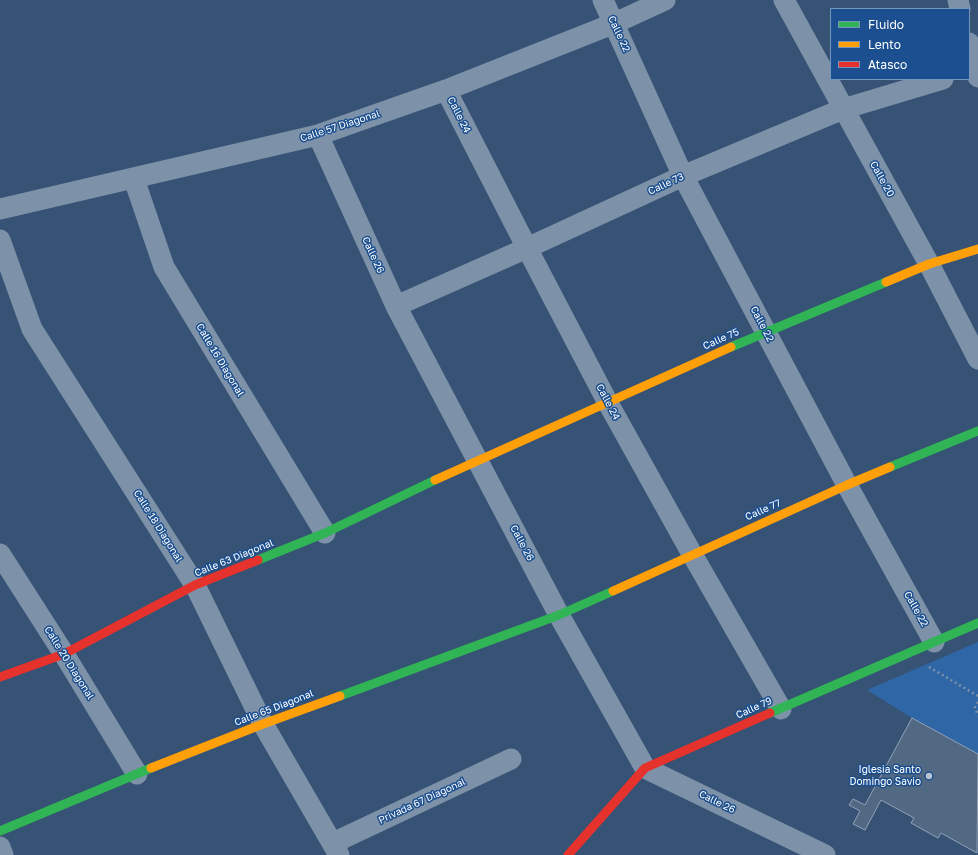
<!DOCTYPE html>
<html>
<head>
<meta charset="utf-8">
<style>
  body { margin:0 }
  #map { position:relative; width:978px; height:855px; overflow:hidden; background:#365274; font-family:"Golos Text",sans-serif }
  canvas { display:block }
  .legend { position:absolute; left:830px; top:8px; width:140px; height:72px; box-sizing:border-box; background:#1b4f8f; border:1px solid #7695bc; margin:0; padding:5px 7px; list-style:none; font-size:12px; color:#fff }
  .legend li { display:flex; align-items:center; gap:8px; height:20px }
  .legend b { width:20px; border:1px solid #7695bc }
</style>
</head>
<body>
<div id="map">
<canvas width="978" height="855"></canvas>
<ul class="legend">
<li><b style="height:5px;background:#30b455"></b>Fluido</li>
<li><b style="height:5px;background:#ff9f0a"></b>Lento</li>
<li><b style="height:5px;background:#e5322d"></b>Atasco</li>
</ul>
</div>
<script>
const c = document.querySelector('canvas').getContext('2d');
c.lineJoin = 'round';
function fill(path, color) {
  c.fillStyle = color;
  c.fill(path, 'evenodd');
}
function poly(rows) {
  const path = new Path2D();
  for (const r of rows) {
    path.moveTo(r[0], r[1]);
    for (let i = 2; i < r.length; i += 2) path.lineTo(r[i], r[i + 1]);
  }
  return path;
}
function strokePath(path, color, width, dash) {
  c.strokeStyle = color;
  c.lineWidth = width;
  c.lineCap = dash ? 'butt' : 'round';
  c.setLineDash(dash || []);
  c.stroke(path);
}
function label(font, color, halo, rows, align = 'center') {
  c.font = font + ' "Golos Text",sans-serif';
  c.lineWidth = 3;
  c.setLineDash([]);
  c.textBaseline = 'middle';
  c.strokeStyle = halo;
  c.fillStyle = color;
  for (const [text, x, y, turn = 0] of rows) {
    c.save();
    c.translate(x, y);
    c.rotate((+turn || 0) * Math.PI / 180);
    c.textAlign = isNaN(turn) ? turn : align;
    if (halo) c.strokeText(text, 0, 0);
    c.fillText(text, 0, 0);
    c.restore();
  }
}
fill(poly([
  [978,642,978,754,912,718,867,690]
]), '#2f66a5');
const building = poly([
  [912,718,978,754,977,853,941,833,938,838,911,823,914,818,881,800,865,830,853,824,860,811,849,805,853,799,865,805,912,718]
]);
fill(building, '#526984');
strokePath(building, '#92a2b6', 1);
strokePath(poly([
  [929,667,978,696],
  [978,702,975,707,978,716]
]), '#7d92a8', 2.5, [2, 3]);
strokePath(poly([
  [603,0,683,176,847,485,934,642],
  [784,0,929,264,978,359],
  [958,0,960,9],
  [969,43,978,77],
  [446,90,527,248,608,403,692,554,781,709],
  [318,135,396,306,559,615,645,768,825,855],
  [134,179,164,267,325,533],
  [0,209,318,135,446,90,615,23,665,0],
  [0,240,32,329,195,585,263,724,339,855],
  [396,306,527,248,683,176,843,109,943,79],
  [0,554,64,654,137,774],
  [333,843,511,759],
  [0,847,3,855]
]), '#7d92a8', 21);
strokePath(poly([
  [731,347,886,282],
  [890,467,978,431],
  [258,560,325,533,435,480],
  [340,696,559,615,613,591],
  [770,713,978,623],
  [0,831,151,768]
]), '#30b455', 9);
strokePath(poly([
  [886,282,929,264,978,249],
  [435,480,731,347],
  [613,591,847,485,890,467],
  [151,768,263,724,340,696]
]), '#ff9f0a', 9);
strokePath(poly([
  [0,677,64,654,195,585,258,560],
  [568,855,645,768,770,713]
]), '#e5322d', 9);
for (const [x, y, r, color] of [
  [929,776,4,"#b9c2ce"]
]) {
  const dot = new Path2D();
  dot.arc(x, y, r, 0, 2 * Math.PI);
  c.fillStyle = color;
  c.fill(dot);
  strokePath(dot, '#1b4f8f', 1.5);
}
label('10px', '#fff', '#1b4f8f', [
  ["Calle 22",619,34,65],
  ["Calle 24",459,115,63],
  ["Calle 57 Diagonal",340,126,-18],
  ["Calle 20",882,179,61],
  ["Calle 73",666,184,-25],
  ["Calle 26",373,255,65],
  ["Calle 22",762,324,62],
  ["Calle 75",721,339,-24],
  ["Calle 16 Diagonal",220,360,59],
  ["Calle 24",608,402,62],
  ["Calle 77",763,510,-24],
  ["Calle 18 Diagonal",158,526,58],
  ["Calle 26",522,543,62],
  ["Calle 63 Diagonal",234,558,-22],
  ["Calle 22",916,609,61],
  ["Calle 20 Diagonal",69,663,58],
  ["Calle 65 Diagonal",274,708,-21],
  ["Calle 79",754,708,-24],
  ["Privada 67 Diagonal",422,801,-25],
  ["Calle 26",717,802,26]
]);
label('10px', '#fff', '#1b4f8f', [
  ["Iglesia Santo",921,770],
  ["Domingo Savio",921,782]
], 'right');
</script>
</body>
</html>
